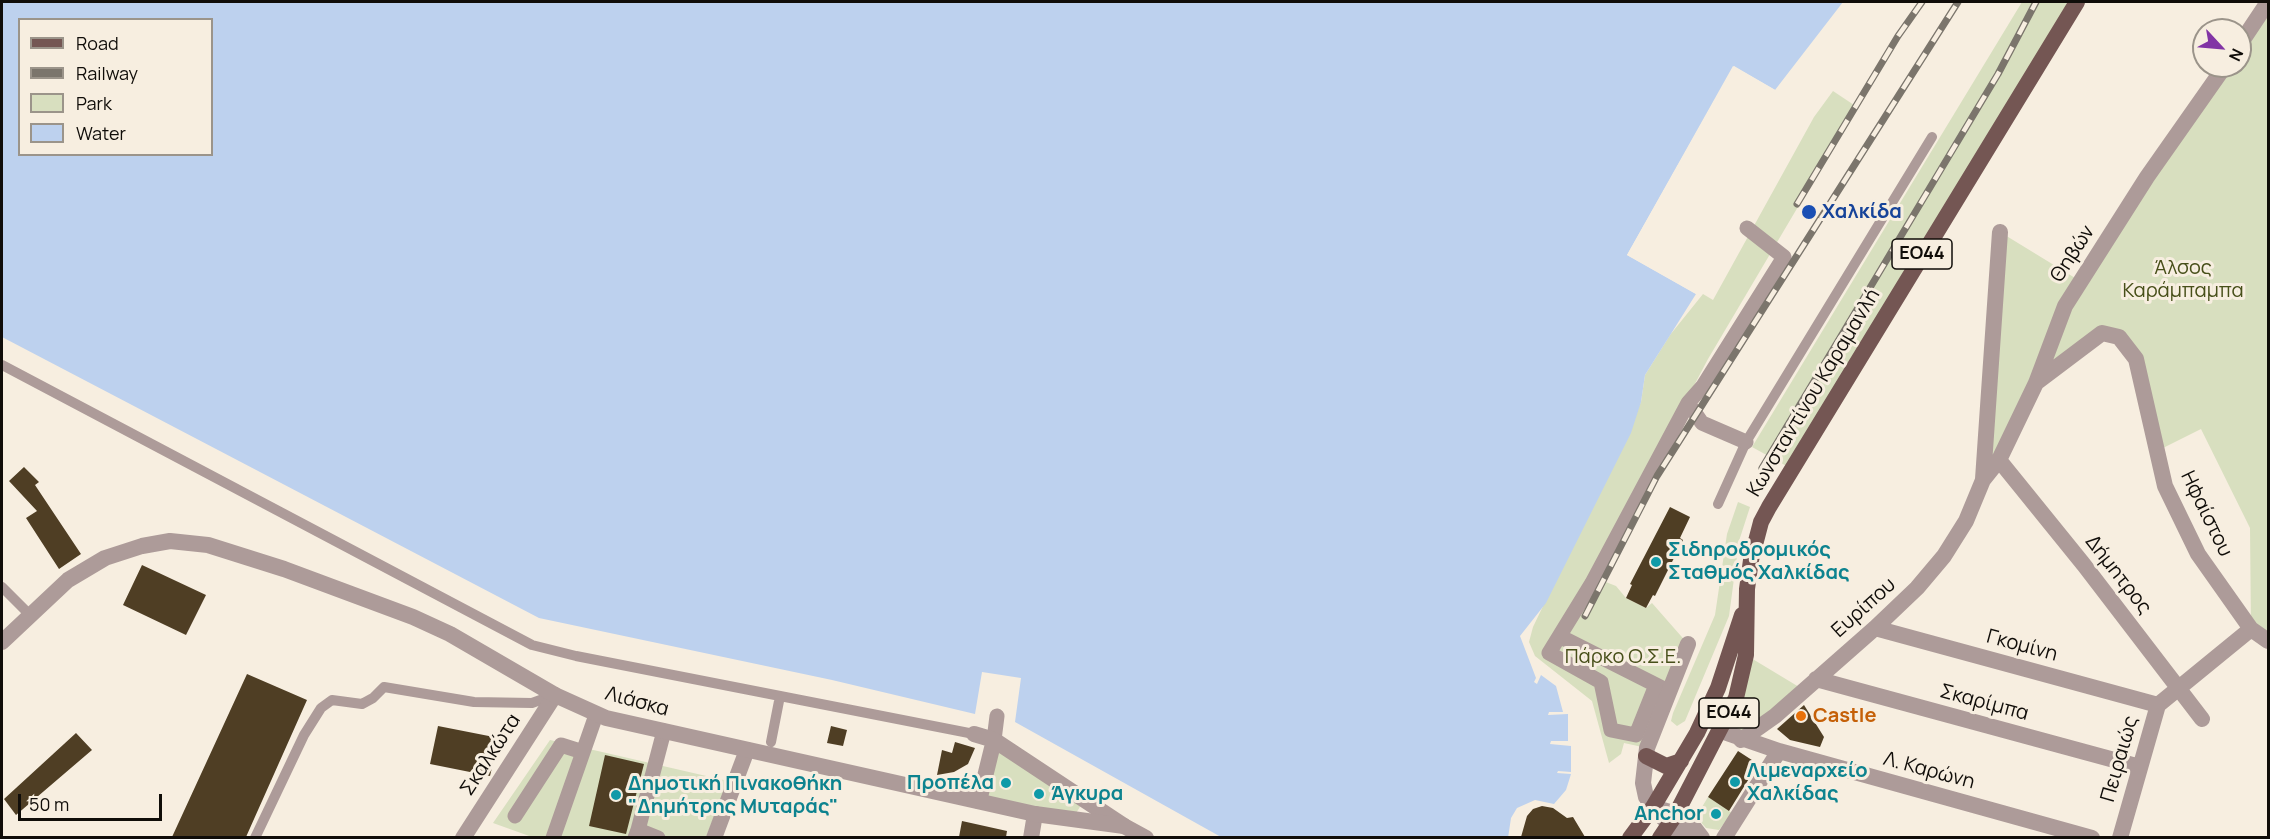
<!DOCTYPE html>
<html>
<head>
<meta charset="utf-8">
<style>
  body { margin:0 }
  #map { position:relative; width:2270px; height:839px; overflow:hidden; background:#f7eee0; font-family:Manrope,sans-serif }
  canvas { display:block }
  .frame { position:absolute; inset:0; border:3px solid #100d09; pointer-events:none }
  .legend { position:absolute; left:18px; top:18px; width:195px; height:138px; box-sizing:border-box; background:#f7eee0; border:2px solid #9b948a; margin:0; padding:8px 10px; list-style:none; font-size:18px; color:#100d09 }
  .legend li { display:flex; align-items:center; gap:12px; height:30px }
  .legend b { width:30px; border:2px solid #9b948a }
  .north { position:absolute; left:2192px; top:18px; width:60px; height:60px; box-sizing:border-box; background:#f7eee0; border:2px solid #9b948a; border-radius:50%; rotate:116deg; font-size:16px; font-weight:700; line-height:24px; text-align:center; color:#100d09 }
  .north::after { content:''; display:block; margin:auto; width:21px; height:27px; background:#8234a5; clip-path:polygon(50% 0,100% 100%,50% 72%,0 100%) }
  .scale { position:absolute; left:18px; top:794px; width:144px; height:27px; box-sizing:border-box; border:3px solid #100d09; border-top:0; padding-left:8px; font-size:18px; line-height:21px; white-space:nowrap; color:#100d09; -webkit-text-stroke:4px #f7eee0; paint-order:stroke }
</style>
</head>
<body>
<div id="map">
<canvas width="2270" height="839"></canvas>
<div class="frame"></div>
<ul class="legend">
<li><b style="height:8px;background:#745653"></b>Road</li>
<li><b style="height:8px;background:#7b756c"></b>Railway</li>
<li><b style="height:16px;background:#d8dfbf"></b>Park</li>
<li><b style="height:16px;background:#bdd1ee"></b>Water</li>
</ul>
<div class="north">N</div>
<div class="scale">50 m</div>
</div>
<script>
const c = document.querySelector('canvas').getContext('2d');
c.lineJoin = 'round';
function fill(path, color) {
  c.fillStyle = color;
  c.fill(path, 'evenodd');
}
function poly(rows) {
  const path = new Path2D();
  for (const r of rows) {
    path.moveTo(r[0], r[1]);
    for (let i = 2; i < r.length; i += 2) path.lineTo(r[i], r[i + 1]);
  }
  return path;
}
function strokePath(path, color, width, dash) {
  c.strokeStyle = color;
  c.lineWidth = width;
  c.lineCap = dash ? 'butt' : 'round';
  c.setLineDash(dash || []);
  c.stroke(path);
}
function label(font, color, halo, rows, align = 'center') {
  c.font = font + ' Manrope,sans-serif';
  c.lineWidth = 6;
  c.setLineDash([]);
  c.textBaseline = 'middle';
  c.strokeStyle = halo;
  c.fillStyle = color;
  for (const [text, x, y, turn = 0] of rows) {
    c.save();
    c.translate(x, y);
    c.rotate((+turn || 0) * Math.PI / 180);
    c.textAlign = isNaN(turn) ? turn : align;
    if (halo) c.strokeText(text, 0, 0);
    c.fillText(text, 0, 0);
    c.restore();
  }
}
fill(poly([
  [2022,2,2077,2,1792,469,1752,447],
  [2268,2,2268,641,2251,629,2250,528,2201,429,2157,451,2136,359,2102,333,2036,383,1983,480,2000,232,2080,281,2223,66,2240,66,2240,41],
  [1833,91,1857,107,1708,359,1593,577,1616,586,1626,598,1646,608,1652,603,1688,644,1647,748,1624,743,1621,754,1609,763,1592,701,1535,656,1529,642,1533,627,1641,402,1645,375,1670,335,1703,294,1713,300,1814,117],
  [1738,502,1750,507,1739,541,1729,616,1685,721,1677,726,1671,721,1673,713,1715,615,1727,534],
  [1746,655,1804,690,1741,740,1721,731],
  [550,740,728,781,706,837,532,837,493,823],
  [994,740,1084,800,1072,820,979,801],
  [1708,797,1732,813,1719,830,1706,828,1699,820,1699,812]
]), '#d8dfbf');
fill(poly([
  [2,2,1843,2,1775,90,1733,66,1627,255,1696,294,1645,375,1641,402,1631,433,1546,603,1520,636,1536,678,1534,682,1537,684,1541,675,1556,686,1563,712,1549,712,1548,715,1568,714,1568,741,1551,741,1550,744,1571,746,1571,772,1558,771,1557,773,1571,774,1566,790,1554,804,1535,800,1517,808,1511,818,1508,838,1221,837,1015,722,1021,678,982,672,975,714,832,680,539,618,2,337],
  [20,20,212,20,212,154,20,154]
]), '#bdd1ee');
fill(poly([
  [1734,66,1777,91,1773,93,1735,70,1631,254,1698,292,1696,294,1627,255]
]), '#f7eee0');
fill(poly([
  [24,467,39,482,35,485,81,554,59,569,26,518,37,511,9,481],
  [1670,507,1690,517,1680,538,1683,540,1655,596,1653,595,1646,608,1626,598,1632,585,1630,584],
  [142,565,206,595,186,635,123,605],
  [247,674,307,700,246,837,172,837],
  [1804,705,1824,737,1820,747,1790,740,1777,729],
  [438,726,499,738,490,776,430,764],
  [831,726,847,730,843,746,827,743],
  [76,733,92,750,16,815,4,799],
  [955,742,975,748,968,764,954,772,937,775,942,750,952,753],
  [1738,751,1758,764,1729,811,1708,797],
  [605,755,644,764,626,834,589,826],
  [1542,806,1553,808,1567,818,1573,817,1585,837,1521,837,1527,816,1533,809],
  [962,821,1007,831,1006,837,959,837]
]), '#4f3e24');
strokePath(poly([
  [2,365,532,645,576,656,974,734],
  [1718,504,1746,442,1932,137],
  [2,587,30,615],
  [771,742,780,696],
  [255,838,304,735,321,708,332,700,362,704,373,698,384,687,474,702,532,703,554,695]
]), '#ad9b99', 10);
strokePath(poly([
  [1746,442,1702,423,1688,403,1703,386,1784,257,1747,228],
  [1561,637,1666,690],
  [1656,685,1636,735,1611,730,1601,682,1549,653,1592,583,1688,403],
  [994,740,997,716],
  [515,816,561,745,583,752],
  [638,830,664,731],
  [553,838,596,715],
  [635,838,638,830,658,838]
]), '#ad9b99', 15);
strokePath(poly([
  [2240,44,2268,2],
  [2037,382,2102,333,2119,337,2136,359,2165,486,2198,554,2251,629,2268,641],
  [1999,460,2084,565,2202,719],
  [1983,479,2000,232],
  [1875,628,2158,705],
  [1816,679,2140,767],
  [1721,731,1779,751,2092,838],
  [974,734,994,740,1124,826],
  [1741,740,1775,716,1875,628,1917,588,1944,556,1966,521,1983,480,1999,460,2036,383,2065,306,2147,177,2225,66],
  [979,801,994,740],
  [1653,807,1646,797,1643,783,1647,748,1688,644],
  [463,838,555,695],
  [714,838,747,750],
  [1031,838,1035,814],
  [1724,838,1779,751],
  [2120,838,2158,705,2251,629]
]), '#ad9b99', 16);
strokePath(poly([
  [2,642,68,580,105,558,142,546,170,541,208,545,284,569,413,617,450,634,555,695,606,718,1035,814,1124,826,1146,838],
  [1653,807,1676,814,1692,825,1702,838],
  [1660,815,1685,838]
]), '#ad9b99', 16);
strokePath(poly([
  [1646,756,1666,766,1681,761],
  [1630,838,1653,807,1697,733,1718,688,1742,615],
  [1660,838,1676,814,1736,698,1746,655,1747,589,1751,560,1761,522,1769,507,2077,2]
]), '#745653', 16);
const rail = poly([
  [1797,204,1898,36,1922,2],
  [1762,468,1998,74,2036,2],
  [1585,616,1657,476,1958,2]
]);
strokePath(rail, '#7b756c', 7);
strokePath(rail, '#f7eee0', 4.5, [14]);
for (const [x, y, r, color] of [
  [1809,212,8,"#1a4fb4"],
  [1656,562,6,"#0f9aa8"],
  [1801,716,6,"#e8710a"],
  [1735,782,6,"#0f9aa8"],
  [1006,783,6,"#0f9aa8"],
  [1039,794,6,"#0f9aa8"],
  [616,795,6,"#0f9aa8"],
  [1716,814,6,"#0f9aa8"]
]) {
  const dot = new Path2D();
  dot.arc(x, y, r, 0, 2 * Math.PI);
  c.fillStyle = color;
  c.fill(dot);
  strokePath(dot, '#f7eee0', 2);
}
for (const [x, y, w] of [
  [1922,254,60],
  [1729,713,60]
]) {
  const box = new Path2D();
  box.roundRect(x - w / 2, y - 15, w, 30, 4.5);
  c.fillStyle = '#f7eee0';
  c.fill(box);
  strokePath(box, '#100d09', 1.5);
}
label('bold 18px', '#100d09', null, [
  ["ΕΟ44",1922,254],
  ["ΕΟ44",1729,713]
]);
label('bold 20px', '#164399', '#f7eee0', [
  ["Χαλκίδα",1822,212]
], 'left');
label('20px', '#100d09', '#f7eee0', [
  ["Θηβών",2073,254,-57],
  ["Κωνσταντίνου Καραμανλή",1814,393,-59],
  ["Ηφαίστου",2206,514,64],
  ["Δήμητρος",2118,575,52],
  ["Ευρίπου",1864,608,-42],
  ["Γκομίνη",2022,646,15],
  ["Λιάσκα",637,702,15],
  ["Σκαρίμπα",1984,703,15],
  ["Σκαλκώτα",491,755,-57],
  ["Πειραιώς",2120,759,-74],
  ["Λ. Καρώνη",1929,771,15]
]);
label('20px', '#474f19', '#f7eee0', [
  ["Άλσος",2183,268],
  ["Καράμπαμπα",2183,291],
  ["Πάρκο Ο.Σ.Ε.",1623,657]
]);
label('bold 20px', '#0d838f', '#f7eee0', [
  ["Σιδηροδρομικός",1668,550],
  ["Σταθμός Χαλκίδας",1668,573],
  ["Λιμεναρχείο",1747,771],
  ["Χαλκίδας",1747,794],
  ["Προπέλα",994,783,"right"],
  ["Δημοτική Πινακοθήκη",628,784],
  ["\"Δημήτρης Μυταράς\"",628,807],
  ["Άγκυρα",1051,794],
  ["Anchor",1704,814,"right"]
], 'left');
label('bold 20px', '#c56008', '#f7eee0', [
  ["Castle",1813,716]
], 'left');
</script>
</body>
</html>
